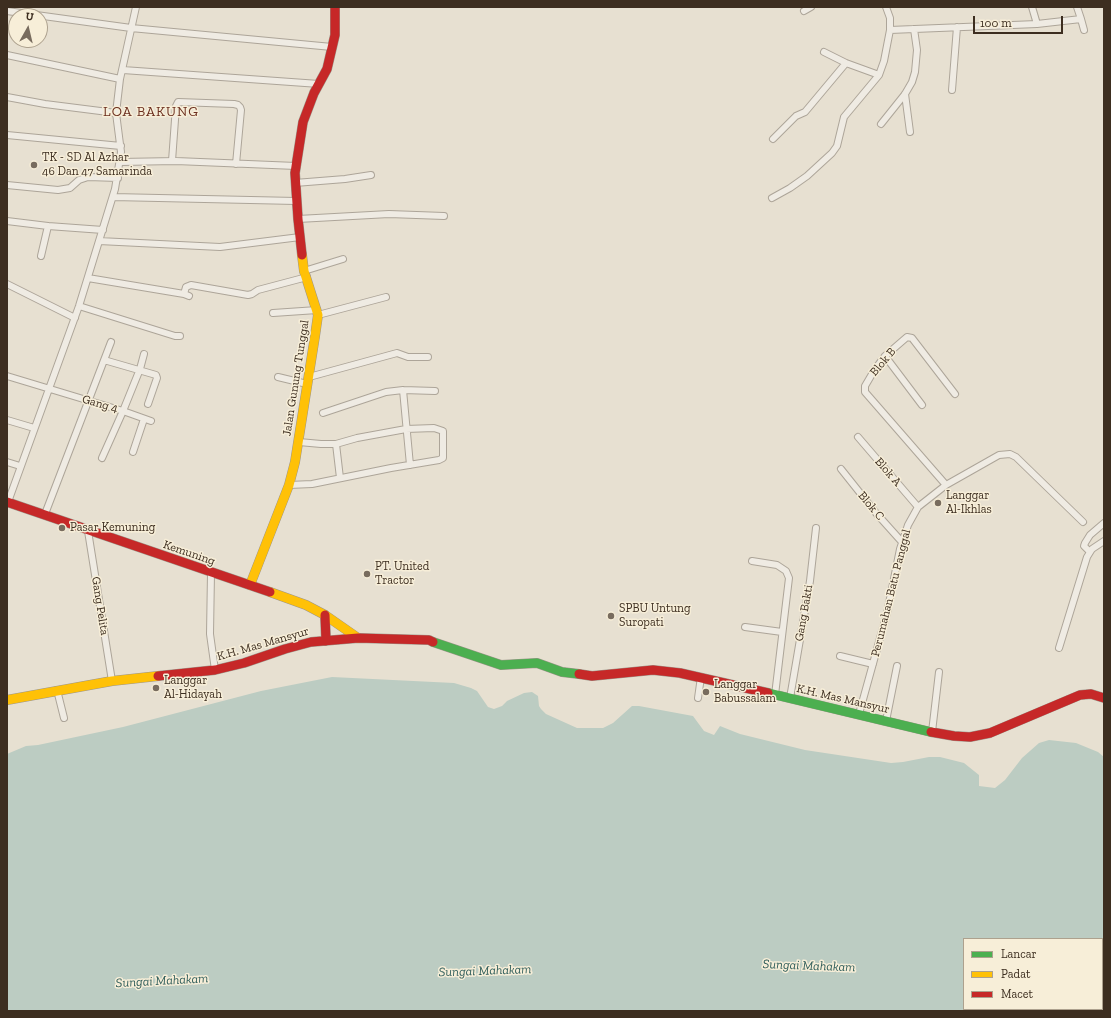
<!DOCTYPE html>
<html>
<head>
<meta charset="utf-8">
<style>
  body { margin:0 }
  #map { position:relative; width:1111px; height:1018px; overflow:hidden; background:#e7e0d1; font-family:"Zilla Slab",serif }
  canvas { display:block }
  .frame { position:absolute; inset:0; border:8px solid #3d2e20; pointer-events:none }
  .legend { position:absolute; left:963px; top:938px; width:140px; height:72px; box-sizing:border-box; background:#f7eed8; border:1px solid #ada18e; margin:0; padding:5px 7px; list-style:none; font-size:12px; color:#3d2e20 }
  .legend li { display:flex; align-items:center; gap:8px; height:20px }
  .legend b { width:20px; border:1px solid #ada18e }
  .north { position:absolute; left:8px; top:8px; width:40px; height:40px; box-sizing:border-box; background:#f7eed8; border:1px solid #ada18e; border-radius:50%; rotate:8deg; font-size:11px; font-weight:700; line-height:16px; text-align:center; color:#3d2e20 }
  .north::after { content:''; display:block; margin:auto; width:14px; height:18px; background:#786c5e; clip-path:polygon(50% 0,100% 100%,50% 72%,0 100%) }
  .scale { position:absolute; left:973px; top:16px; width:90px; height:18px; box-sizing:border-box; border:2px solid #3d2e20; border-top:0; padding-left:5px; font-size:12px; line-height:14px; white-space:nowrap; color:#3d2e20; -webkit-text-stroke:3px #f7eed8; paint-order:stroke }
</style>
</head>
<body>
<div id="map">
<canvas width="1111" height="1018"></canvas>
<div class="frame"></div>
<ul class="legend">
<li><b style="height:5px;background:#4caf50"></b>Lancar</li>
<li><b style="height:5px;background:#ffc107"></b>Padat</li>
<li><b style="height:5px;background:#c62828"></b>Macet</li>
</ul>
<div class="north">U</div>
<div class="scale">100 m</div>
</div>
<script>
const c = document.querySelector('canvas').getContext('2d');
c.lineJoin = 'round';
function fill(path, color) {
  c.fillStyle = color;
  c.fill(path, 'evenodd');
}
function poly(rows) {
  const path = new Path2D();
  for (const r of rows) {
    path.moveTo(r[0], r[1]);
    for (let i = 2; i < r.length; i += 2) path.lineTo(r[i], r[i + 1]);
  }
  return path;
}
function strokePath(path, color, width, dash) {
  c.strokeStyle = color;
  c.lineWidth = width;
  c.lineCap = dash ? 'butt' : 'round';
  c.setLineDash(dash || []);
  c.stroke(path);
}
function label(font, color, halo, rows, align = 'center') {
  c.font = font + ' "Zilla Slab",serif';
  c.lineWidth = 3;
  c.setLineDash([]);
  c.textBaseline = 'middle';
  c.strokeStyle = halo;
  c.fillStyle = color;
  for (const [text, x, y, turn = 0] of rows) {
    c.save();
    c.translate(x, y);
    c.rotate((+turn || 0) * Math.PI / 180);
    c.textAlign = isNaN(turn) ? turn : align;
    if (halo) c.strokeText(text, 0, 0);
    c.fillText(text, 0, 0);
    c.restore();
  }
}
fill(poly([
  [332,677,454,683,471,688,477,691,488,707,494,709,502,706,507,701,524,693,532,692,538,696,539,706,541,709,546,714,577,728,603,728,613,723,632,706,639,706,693,716,704,731,714,735,720,726,740,734,805,750,891,763,903,762,929,757,940,757,964,763,979,775,979,786,995,788,1005,780,1022,758,1039,743,1049,740,1076,743,1098,752,1104,757,1104,1011,7,1011,7,754,26,746,38,745,123,727,261,691],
  [964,939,1102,939,1102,1009,964,1009]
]), '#bcccc2');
const street = poly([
  [886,7,890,18,890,30],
  [7,11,131,28,332,47],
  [804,11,811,7],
  [1081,19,1084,30],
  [1037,24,1081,19,1077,7],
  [824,52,846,63,879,75],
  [7,55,120,79],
  [123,70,319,84],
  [952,90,957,27],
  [905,94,910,132],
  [7,97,45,104,116,113],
  [881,124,905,94,912,82,915,72,917,50,914,29],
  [7,135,121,146],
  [773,139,796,116,805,112,846,63],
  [172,161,176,106,178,102,234,104,238,105,240,107,241,110,236,164],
  [120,162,176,161,296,166],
  [295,183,345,179,371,175],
  [7,185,58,190,70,188,79,180,88,177,118,178],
  [113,197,296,201],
  [772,198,790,188,807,176,832,153,837,146,844,117,879,75,884,61,890,30,1037,24,1032,7],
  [298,219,389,214,444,216],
  [7,221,48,226,103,230],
  [99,241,220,247,300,237],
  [41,256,48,226],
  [304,271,343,259],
  [88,278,184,294,189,296],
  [7,284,75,318],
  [184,294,186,287,191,285,248,295,252,294,258,290,307,277],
  [79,306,175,336,180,336],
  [273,313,317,310],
  [318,315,386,297],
  [885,356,922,405],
  [104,360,156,375,157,378,148,404],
  [7,376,123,411,151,421],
  [278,377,307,384],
  [309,377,397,353,408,357,428,357],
  [403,390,435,391],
  [323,413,386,392,403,390,410,465],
  [7,420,34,428],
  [858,437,918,507],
  [336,444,340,478],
  [133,452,144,419],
  [102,458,123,411,140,369,144,354],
  [7,462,20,466],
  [841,469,876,513,902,542],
  [289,485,312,484,391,468,439,460,443,458,443,431,434,428,406,429,357,438,336,444,321,444,299,442],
  [946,485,865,392,865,386,875,369,885,356,907,337,912,338,955,394],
  [8,502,79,306,115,189,121,152,116,113,120,79,136,7],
  [45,514,111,342],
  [88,531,112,681],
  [1090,552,1084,546,1085,543,1090,535,1104,523],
  [752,561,777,565,786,571,789,578,775,695],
  [211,573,210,634,215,670],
  [745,627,782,632],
  [1059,648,1087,557,1092,549,1104,541],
  [840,656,873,664],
  [57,690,64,718],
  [698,698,701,677],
  [790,698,810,581,816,528],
  [859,714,887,613,900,549,908,525,918,507,946,485,999,455,1010,454,1016,457,1083,522],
  [886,721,897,666],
  [932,732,939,672]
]);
const fast = poly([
  [433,642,501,665,537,663,562,672,579,674],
  [768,693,931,732]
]);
const slow = poly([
  [250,585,289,485,295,462,315,336,318,315,304,271,302,255],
  [270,592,306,605,325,615,358,638],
  [7,700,112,681,158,676]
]);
const jam = poly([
  [302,255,298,219,295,173,303,122,314,93,327,69,335,35,335,7],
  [7,502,270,592],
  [325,615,326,641],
  [579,674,592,676,653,670,680,673,768,693],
  [158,676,215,670,244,663,285,649,311,642,358,638,429,640,433,642],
  [931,732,954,736,970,737,990,733,1080,695,1091,694,1104,698]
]);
strokePath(street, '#ada599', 8);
strokePath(fast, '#9c958a', 10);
strokePath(slow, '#9c958a', 10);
strokePath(jam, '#9c958a', 10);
strokePath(street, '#efebe3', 6);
strokePath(fast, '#4caf50', 9);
strokePath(slow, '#ffc107', 9);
strokePath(jam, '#c62828', 9);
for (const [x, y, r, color] of [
  [34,165,4,"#786c5e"],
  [938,503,4,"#786c5e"],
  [62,528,4,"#786c5e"],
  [367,574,4,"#786c5e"],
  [611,616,4,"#786c5e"],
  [156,688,4,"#786c5e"],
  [706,692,4,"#786c5e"]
]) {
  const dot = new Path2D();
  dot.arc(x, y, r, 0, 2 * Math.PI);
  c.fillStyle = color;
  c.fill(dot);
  strokePath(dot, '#f7eed8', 1.5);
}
label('12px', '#3d2e20', '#f7eed8', [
  ["TK - SD Al Azhar",42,158],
  ["46 Dan 47 Samarinda",42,172],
  ["Langgar",946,496],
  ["Al-Ikhlas",946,510],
  ["Pasar Kemuning",70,528],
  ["PT. United",375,567],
  ["Tractor",375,581],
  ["SPBU Untung",619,609],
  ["Suropati",619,623],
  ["Langgar",164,681],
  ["Al-Hidayah",164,695],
  ["Langgar",714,685],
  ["Babussalam",714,699]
], 'left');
label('12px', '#3d2e20', '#f7eed8', [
  ["Blok B",883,362,-50],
  ["Jalan Gunung Tunggal",296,378,-81],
  ["Gang 4",100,404,16],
  ["Blok A",888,472,49],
  ["Blok C",871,506,50],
  ["Kemuning",189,553,19],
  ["Perumahan Batu Panggal",891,593,-76],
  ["Gang Pelita",100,606,81],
  ["Gang Bakti",804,613,-80],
  ["K.H. Mas Mansyur",263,644,-16],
  ["K.H. Mas Mansyur",843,699,13]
]);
label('italic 13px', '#2f5d5a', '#f7eed8', [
  ["Sungai Mahakam",809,966,2],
  ["Sungai Mahakam",485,971,-2],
  ["Sungai Mahakam",162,981,-3]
]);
c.letterSpacing = '1px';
label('14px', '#6b2e1e', '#f7eed8', [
  ["LOA BAKUNG",151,112]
]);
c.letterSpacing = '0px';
</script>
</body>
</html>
